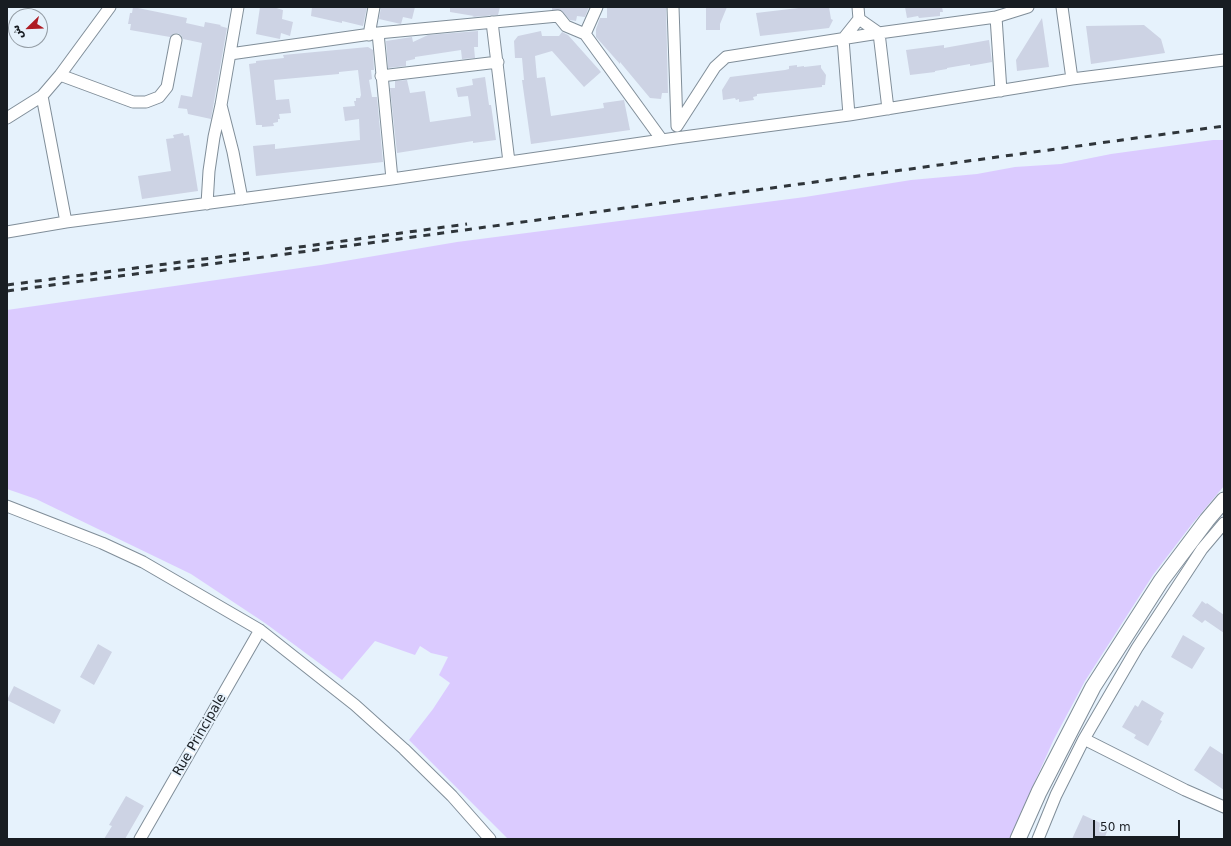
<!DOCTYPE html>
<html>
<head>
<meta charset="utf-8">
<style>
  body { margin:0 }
  #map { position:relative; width:1231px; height:846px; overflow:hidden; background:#e6f2fc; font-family:"DejaVu Sans","Noto Sans Arabic",sans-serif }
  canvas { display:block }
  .frame { position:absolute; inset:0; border:8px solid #181d22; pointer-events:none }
  .north { position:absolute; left:8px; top:8px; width:40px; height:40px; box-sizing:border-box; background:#e6f2fc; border:1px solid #949da5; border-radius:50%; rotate:247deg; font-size:11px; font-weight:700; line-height:16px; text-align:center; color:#181d22 }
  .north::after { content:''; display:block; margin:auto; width:14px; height:18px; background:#ae1c24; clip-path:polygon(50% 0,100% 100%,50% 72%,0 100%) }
  .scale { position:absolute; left:1093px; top:820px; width:87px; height:18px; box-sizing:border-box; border:2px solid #181d22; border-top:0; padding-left:5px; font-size:12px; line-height:14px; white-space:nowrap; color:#181d22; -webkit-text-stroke:3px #e6f2fc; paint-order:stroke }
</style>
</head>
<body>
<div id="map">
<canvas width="1231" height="846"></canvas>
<div class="frame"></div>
<div class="north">ش</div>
<div class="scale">50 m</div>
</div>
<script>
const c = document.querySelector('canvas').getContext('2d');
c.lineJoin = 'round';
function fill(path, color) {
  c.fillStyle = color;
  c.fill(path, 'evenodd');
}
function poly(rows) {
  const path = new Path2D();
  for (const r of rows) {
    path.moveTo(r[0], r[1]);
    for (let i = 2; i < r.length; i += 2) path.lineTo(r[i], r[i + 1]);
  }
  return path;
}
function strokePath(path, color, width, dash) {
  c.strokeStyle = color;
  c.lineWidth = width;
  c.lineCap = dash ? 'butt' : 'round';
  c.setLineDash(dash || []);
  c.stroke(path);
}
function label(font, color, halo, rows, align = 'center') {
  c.font = font + ' "DejaVu Sans",sans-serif';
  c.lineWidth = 4;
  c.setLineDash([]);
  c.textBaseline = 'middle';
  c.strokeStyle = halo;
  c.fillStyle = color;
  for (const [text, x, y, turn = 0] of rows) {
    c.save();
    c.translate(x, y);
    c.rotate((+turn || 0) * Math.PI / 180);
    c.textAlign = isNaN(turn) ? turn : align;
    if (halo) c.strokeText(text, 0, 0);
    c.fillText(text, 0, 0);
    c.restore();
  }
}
fill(poly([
  [1213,140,1224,140,1224,486,1192,524,1153,575,1085,681,1054,739,1009,839,508,839,409,740,433,709,450,683,439,675,448,657,431,653,420,646,415,655,375,641,342,680,265,623,191,574,36,499,7,489,7,310,321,265,457,242,805,197,911,180,977,174,1015,167,1061,164,1111,154]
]), '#dbcbff');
fill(poly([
  [133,7,187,18,186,23,204,27,205,22,221,25,220,26,227,28,211,119,188,114,187,109,178,108,181,95,192,97,202,43,183,39,181,35,177,33,173,34,170,37,130,30,131,24,128,24,130,13,132,13],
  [260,7,273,7,283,10,282,19,293,22,290,36,281,33,280,39,256,34],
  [312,7,367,7,363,26,342,21,342,23,311,16],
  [381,7,415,7,412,19,403,17,401,24,379,19],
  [450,7,500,7,498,15,472,17,474,16,450,12],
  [552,7,589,7,585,17,577,16,576,21,570,20,561,10,552,10],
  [607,7,666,7,668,93,662,93,661,99,650,98,620,62,620,64,596,37,596,29,600,18,607,18],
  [706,7,727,7,720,24,720,30,706,30],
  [807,7,829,7,831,19,833,20,829,28,760,36,756,13],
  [905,7,942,7,943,12,940,12,940,16,919,18,918,16,907,18],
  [1042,18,1049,67,1017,71,1016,60],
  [1144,25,1161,39,1165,53,1091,64,1086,26],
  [478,31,478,47,474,47,475,58,462,59,461,50,415,57,415,59,406,61,406,66,388,68,386,41,412,37,413,42,428,35],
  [541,31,542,36,559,36,562,32,568,35,601,72,584,87,552,51,535,56,537,78,545,77,551,116,604,108,603,103,624,100,630,130,531,144,522,80,524,80,522,58,515,58,514,41,518,36],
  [989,40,992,62,970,66,970,64,947,68,947,69,935,71,935,72,910,75,906,50,944,45,944,48],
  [368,47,373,50,374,70,371,70,372,79,369,80,372,97,377,97,383,162,256,176,253,146,275,144,275,149,360,140,359,119,345,121,343,107,355,106,354,101,356,101,356,98,360,98,361,95,358,70,339,72,339,74,274,80,276,100,289,99,291,113,279,114,280,119,278,119,278,122,273,123,274,126,262,127,262,125,256,125,249,64,256,63,256,61,284,58,283,55],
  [797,65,797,67,804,66,804,67,821,65,821,68,826,75,825,85,822,85,822,87,757,94,757,96,753,97,754,100,739,102,739,99,736,100,735,98,723,100,722,90,730,77,785,70,789,69,789,66],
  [485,77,489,105,491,105,496,140,473,143,473,141,397,153,390,88,395,88,395,81,407,80,410,93,425,91,430,122,471,116,468,96,458,97,456,88,473,85,472,79],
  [183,133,184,136,189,135,198,191,142,199,138,176,171,171,166,139,174,138,173,135],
  [1202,601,1206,604,1207,603,1224,615,1224,633,1205,620,1202,623,1192,616],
  [1183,635,1205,648,1192,669,1171,657],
  [98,644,112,652,94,685,80,677],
  [14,686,61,710,54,724,7,700],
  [1142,700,1164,713,1160,720,1162,721,1148,746,1134,738,1136,735,1122,727,1135,705,1138,707],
  [1210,746,1224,755,1224,790,1194,770],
  [126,796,144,806,125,839,104,839,112,826,109,825],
  [1083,815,1109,827,1104,839,1072,839]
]), '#cdd3e4');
const street = poly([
  [673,7,677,126],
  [1062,7,1072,79],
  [996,17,1001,91],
  [859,19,879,33,888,109],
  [492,22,509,162],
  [378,33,392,179],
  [585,34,597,7],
  [369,35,374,7],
  [230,54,378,33,558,16,566,26,585,34,662,140],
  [60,75,133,102,146,102,159,97,167,87,176,40],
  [381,76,498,62],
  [221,105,233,152,242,199],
  [849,115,843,39,859,19,858,7],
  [7,118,42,96],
  [677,126,715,67,726,57,879,33,996,17,1028,7],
  [207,204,209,171,214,137,221,105,238,7],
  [66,222,42,96,60,75,110,7],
  [7,232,66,222,392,179,676,138,849,115,1072,79,1224,60],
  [7,506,102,543,143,562,260,630,355,705,404,749,452,796,490,839],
  [1084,739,1185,790,1224,807],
  [140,839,260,630],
  [1038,839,1056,795,1084,739,1137,648,1202,549,1224,523]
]);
const secondary = poly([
  [1018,839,1039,792,1093,687,1161,581,1207,520,1224,500]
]);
strokePath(street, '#808e99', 13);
strokePath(secondary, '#808e99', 17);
strokePath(street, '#fff', 11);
strokePath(secondary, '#fff', 15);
strokePath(poly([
  [285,249,467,224],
  [7,285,249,253],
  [7,291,384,241,1224,126]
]), '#2f353a', 3, [7, 7]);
label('13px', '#181d22', '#e6f2fc', [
  ["Rue Principale",200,735,-60]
]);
</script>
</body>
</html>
